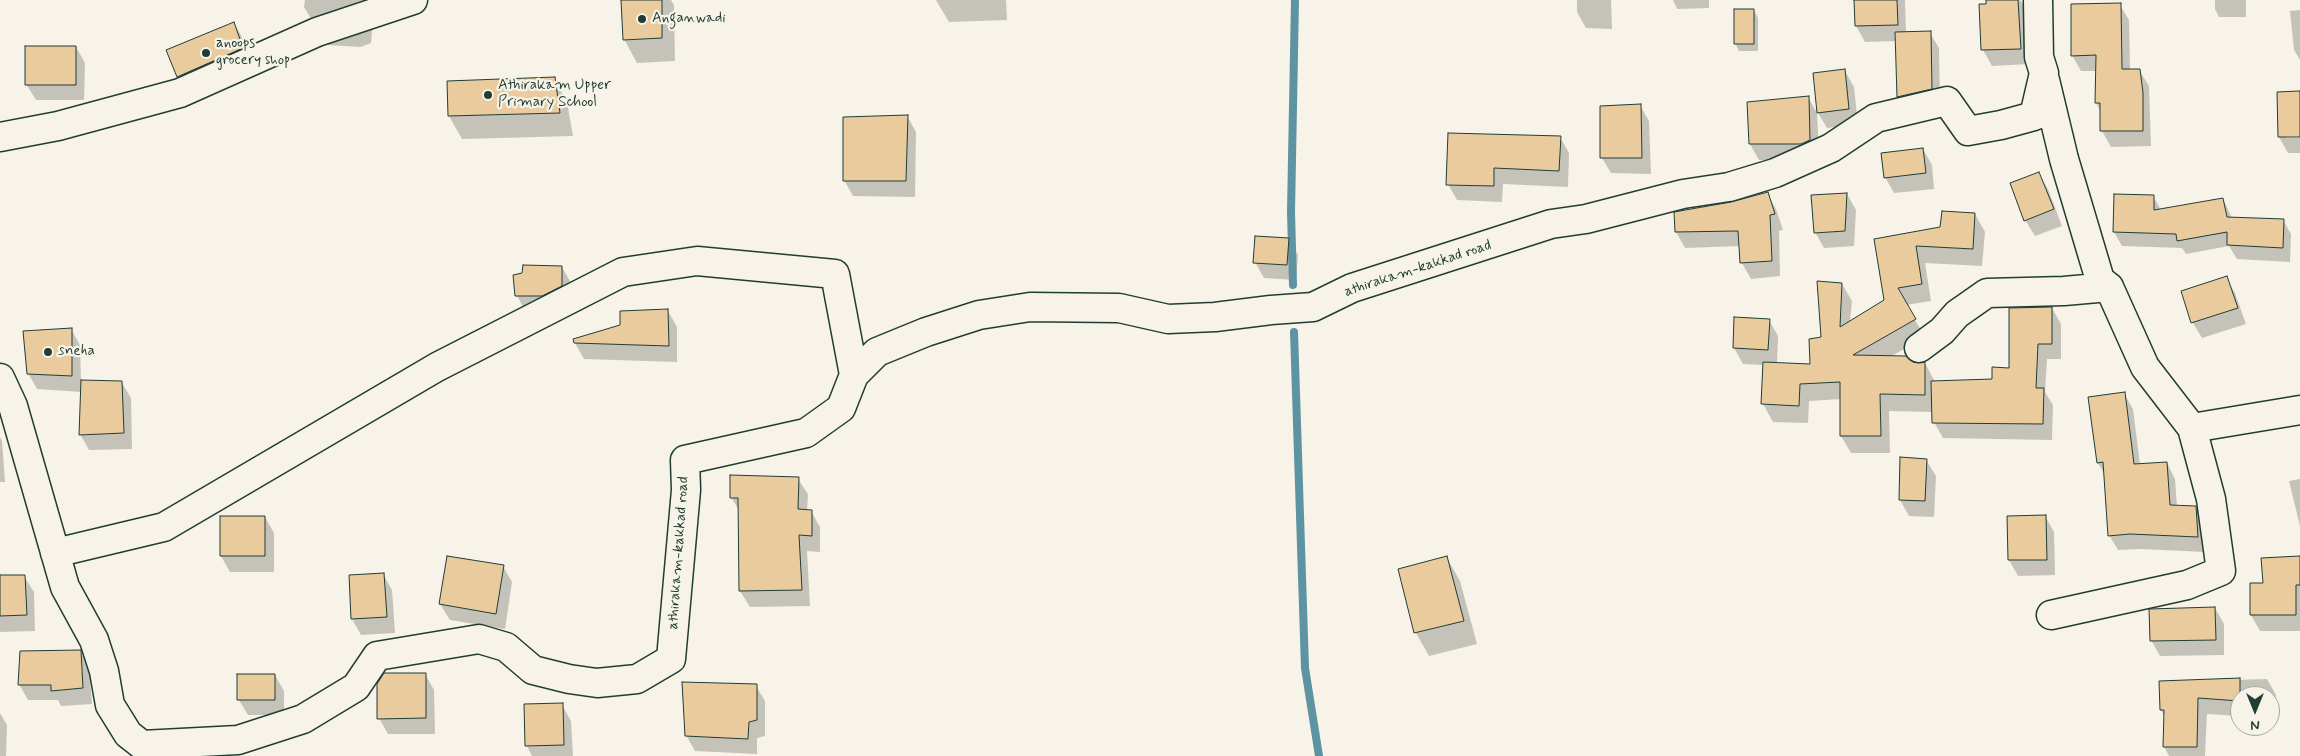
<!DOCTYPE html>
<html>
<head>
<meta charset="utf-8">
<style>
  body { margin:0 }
  #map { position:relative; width:2300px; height:756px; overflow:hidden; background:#f7f3e8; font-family:Mynerve,sans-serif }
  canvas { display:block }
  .north { position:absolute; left:2230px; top:686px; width:50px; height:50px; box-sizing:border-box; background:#f7f3e8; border:1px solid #a1aaa0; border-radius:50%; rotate:180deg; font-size:14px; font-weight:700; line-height:20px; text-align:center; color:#1f3d34 }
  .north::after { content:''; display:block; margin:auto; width:18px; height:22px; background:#1f3d34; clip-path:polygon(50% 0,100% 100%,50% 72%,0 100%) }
</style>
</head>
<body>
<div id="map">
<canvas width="2300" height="756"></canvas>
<div class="north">N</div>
</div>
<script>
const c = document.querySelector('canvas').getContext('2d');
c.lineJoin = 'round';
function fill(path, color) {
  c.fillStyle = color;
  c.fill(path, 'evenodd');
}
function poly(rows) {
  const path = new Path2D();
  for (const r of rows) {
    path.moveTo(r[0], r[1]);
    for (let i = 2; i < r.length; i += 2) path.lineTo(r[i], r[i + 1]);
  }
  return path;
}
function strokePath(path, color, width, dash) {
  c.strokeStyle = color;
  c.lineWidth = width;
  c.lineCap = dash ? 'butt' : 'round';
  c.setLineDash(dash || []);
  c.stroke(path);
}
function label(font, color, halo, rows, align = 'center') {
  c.font = font + ' Mynerve,sans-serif';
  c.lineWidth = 4.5;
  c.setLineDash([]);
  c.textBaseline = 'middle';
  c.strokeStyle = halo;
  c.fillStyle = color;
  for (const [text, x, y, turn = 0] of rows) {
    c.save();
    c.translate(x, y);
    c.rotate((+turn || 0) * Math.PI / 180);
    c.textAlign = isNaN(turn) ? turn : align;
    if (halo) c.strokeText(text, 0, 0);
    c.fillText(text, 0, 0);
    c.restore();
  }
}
fill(poly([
  [305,0,375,0,371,43,361,47,327,45,304,7],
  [623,0,671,0,674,5,675,61,637,63,624,39],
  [936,0,1006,0,1007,20,949,22],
  [1577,0,1611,0,1612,29,1586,28,1577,12],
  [1673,0,1709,0,1709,8,1677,9],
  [1855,0,1905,0,1906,33,1930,33,1939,48,1940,104,1907,112,1898,97,1897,41,1865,42,1856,26],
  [1987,0,2020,0,2027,11,2029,64,1992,66,1983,50,1981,5,1987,5],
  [2215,0,2246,0,2246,17,2219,17,2215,9],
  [2120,5,2129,20,2130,70,2139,70,2149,86,2151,146,2111,147,2102,131,2101,112,2096,103,2097,71,2081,71,2072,55],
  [1754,10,1758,18,1758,51,1739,51,1735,43],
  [2300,10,2300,60,2294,50,2290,11],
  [234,23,243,39,252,64,187,93,178,77,167,51],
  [76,47,85,63,84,100,36,100,26,84],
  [1845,71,1854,87,1858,125,1827,128,1818,113],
  [554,79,567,102,573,136,462,139,449,116],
  [2278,93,2300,93,2300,136,2286,136,2286,138,2300,138,2300,153,2288,153,2279,137],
  [1808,97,1817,113,1819,156,1811,160,1759,160,1750,144],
  [1640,105,1649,121,1651,174,1611,173,1602,158],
  [907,116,916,132,915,197,853,196,844,180],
  [1560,137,1569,153,1568,187,1503,184,1502,202,1457,200,1448,184],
  [1923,149,1932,165,1934,189,1894,193,1885,177],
  [2039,174,2048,189,2062,226,2035,236,2025,220],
  [1767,193,1776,209,1783,230,1779,231,1780,276,1751,279,1742,263,1740,246,1685,248,1676,232,1732,204],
  [1847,194,1856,210,1854,246,1824,248,1815,232],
  [2153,196,2161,210,2223,199,2232,218,2283,220,2291,234,2290,262,2237,259,2229,246,2186,254,2182,248,2122,246,2114,232],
  [1975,214,1985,232,1982,266,1925,263,1931,301,1906,305,1925,337,1890,357,1913,364,1925,363,1935,382,1993,380,2011,369,2052,308,2061,324,2061,359,2047,359,2045,392,2053,405,2052,440,1943,438,1934,422,1933,412,1889,411,1890,453,1851,453,1841,436,1841,399,1809,401,1808,423,1773,422,1763,404,1764,365,1743,364,1734,348,1735,318,1769,320,1778,336,1777,364,1812,365,1842,284,1852,301,1850,322,1886,301,1875,240,1942,229],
  [1288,239,1298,255,1296,280,1264,278,1255,262],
  [562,267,571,283,526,312,517,296,523,274],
  [2226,278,2235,293,2246,324,2202,338,2193,323,2182,292],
  [668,311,677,327,677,362,584,359,575,343],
  [71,329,80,345,81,382,122,383,131,398,132,449,89,450,80,434,82,392,37,389,28,373],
  [2124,394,2133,409,2140,465,2167,463,2175,479,2177,507,2195,507,2204,522,2206,552,2140,549,2118,550,2109,535,2105,475,2098,463],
  [0,437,2,441,5,482,0,482],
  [1902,459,1926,460,1936,476,1934,517,1909,516,1900,500],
  [798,479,808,494,807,511,811,511,820,527,820,552,807,551,810,606,750,607,740,591,740,512,731,497],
  [2300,479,2300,526,2289,481],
  [2045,516,2054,532,2055,575,2018,576,2009,560,2008,517],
  [221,517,265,517,274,533,274,572,230,572,221,556],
  [2300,557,2300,631,2260,631,2251,615,2251,584,2264,584],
  [1447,558,1460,581,1477,644,1429,656,1416,633,1399,570],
  [503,566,512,582,505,629,450,620,440,604],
  [383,574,392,590,395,633,361,635,352,619],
  [24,576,34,592,35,631,0,632,0,577],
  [2215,608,2224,624,2224,655,2160,656,2151,640],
  [80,651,89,667,92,704,61,706,58,700,28,700,19,684],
  [425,674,434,690,435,734,388,734,379,718],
  [275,675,284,691,284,715,248,715,239,700],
  [2267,679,2276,695,2275,718,2270,718,2270,696,2240,696,2240,716,2207,714,2205,756,2169,756,2164,746,2165,717,2161,710,2160,682],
  [756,686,765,701,765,736,757,738,757,754,695,751,686,735],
  [562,705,571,721,573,756,532,756,527,746],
  [0,713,7,725,6,756,0,756]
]), '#0003');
strokePath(poly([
  [1293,285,1291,212,1295,0],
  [1294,332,1305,668,1319,756]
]), '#5e93a1', 8);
const building = poly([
  [621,0,662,0,662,38,623,40,621,0],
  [1854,0,1897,0,1898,25,1855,26,1854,0],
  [1986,0,2018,0,2021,49,1981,50,1979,4,1986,4,1986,0],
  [2121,3,2122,69,2140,69,2143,93,2143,131,2100,131,2100,103,2095,103,2096,55,2071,56,2071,4,2121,3],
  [1734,9,1754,9,1754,44,1734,44,1734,9],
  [234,22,243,48,177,77,166,50,234,22],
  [1931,31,1932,89,1897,97,1895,32,1931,31],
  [25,46,76,46,76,85,25,85,25,46],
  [1845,69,1849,109,1817,113,1813,73,1845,69],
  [555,77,560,113,448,116,447,81,555,77],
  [2300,91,2300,137,2278,137,2277,92,2300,91],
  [1809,96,1810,140,1801,144,1749,144,1747,102,1809,96],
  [1641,104,1642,158,1600,158,1600,106,1641,104],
  [908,115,906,181,843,181,843,117,908,115],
  [1448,133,1561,136,1559,171,1494,168,1494,186,1446,185,1448,133],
  [1923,148,1926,173,1884,178,1881,153,1923,148],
  [2039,172,2054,209,2024,221,2010,183,2039,172],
  [1768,192,1775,214,1770,215,1772,261,1740,263,1738,231,1675,232,1674,212,1731,202,1768,192],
  [1847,193,1845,231,1814,233,1811,195,1847,193],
  [2114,194,2154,195,2154,210,2223,198,2227,217,2284,219,2283,248,2227,245,2227,232,2177,241,2176,234,2113,232,2114,194],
  [1942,211,1975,213,1973,249,1916,246,1922,284,1898,288,1916,319,1853,355,1906,356,1913,362,1925,362,1925,395,1880,394,1881,436,1840,436,1840,382,1800,384,1799,406,1761,404,1763,362,1810,364,1809,339,1821,337,1817,281,1842,283,1840,327,1884,300,1874,239,1940,227,1942,211],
  [1255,236,1289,238,1287,265,1253,263,1255,236],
  [523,265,562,266,562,286,542,296,515,296,513,275,522,273,523,265],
  [2227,276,2238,308,2191,323,2181,291,2227,276],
  [2052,307,2052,344,2038,344,2036,388,2044,388,2043,424,1932,423,1931,381,1992,379,1992,367,2009,368,2009,308,2052,307],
  [668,309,669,346,574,343,573,339,620,325,620,311,668,309],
  [1734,317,1770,319,1768,350,1733,348,1734,317],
  [72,328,72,376,27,374,23,331,72,328],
  [81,380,122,381,124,433,79,435,81,380],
  [2125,392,2134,464,2167,462,2170,505,2196,506,2198,537,2130,534,2108,536,2103,462,2097,463,2088,397,2125,392],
  [1900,457,1927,459,1925,501,1899,500,1900,457],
  [730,475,799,477,798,509,812,510,812,536,799,535,802,590,739,591,738,498,730,498,730,475],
  [2046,515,2047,560,2008,560,2007,516,2046,515],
  [220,516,265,516,265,556,220,556,220,516],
  [447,556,504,565,496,614,439,604,447,556],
  [1447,556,1464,621,1414,633,1398,569,1447,556],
  [2300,556,2300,585,2296,585,2296,615,2250,615,2250,583,2263,583,2261,558,2300,556],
  [384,573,387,617,351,619,349,575,384,573],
  [0,575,25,575,27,615,0,616,0,575],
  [2215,607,2216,640,2150,641,2149,609,2215,607],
  [81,650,83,688,51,691,51,685,18,685,20,651,81,650],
  [384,673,426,673,426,718,377,719,377,684,384,673],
  [237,674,275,674,275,700,237,700,237,674],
  [2240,678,2240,701,2198,698,2197,747,2163,747,2164,710,2160,710,2159,681,2240,678],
  [682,682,757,684,757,720,749,722,748,739,685,736,682,682],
  [563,703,564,745,525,746,524,704,563,703]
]);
fill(building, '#eacb9d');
strokePath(building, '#1f3d34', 1);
const street = poly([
  [2045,80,2064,159,2100,280,2109,287,2145,367,2192,428],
  [0,137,58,126,180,93,317,32,413,0],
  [1919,348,1942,331,1957,314,1987,293,2064,291,2109,287],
  [0,378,13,406,65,587,94,640,104,671,110,705,128,734,142,745,238,740,303,719,356,687,377,656,479,639,506,647,533,670,569,679,597,683,637,679,671,659,686,490,685,460,806,433,841,408,854,375,877,352,926,332,979,315,1030,307,1119,308,1168,319,1215,317,1271,310,1313,307,1352,288,1551,224,1586,219,1683,194,1729,187,1775,173,1831,148,1876,118,1947,101,1968,131,2001,125,2034,116,2044,73,2039,57,2038,0],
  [55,553,164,527,437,367,623,272,697,261,835,274,854,375],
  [2051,615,2187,585,2221,571,2211,499,2192,428,2300,410]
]);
strokePath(street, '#1f3d34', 31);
strokePath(street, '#f7f3e8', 28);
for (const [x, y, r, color] of [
  [642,19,5,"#1f3d34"],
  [206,53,5,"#1f3d34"],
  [488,95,5,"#1f3d34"],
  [48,352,5,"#1f3d34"]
]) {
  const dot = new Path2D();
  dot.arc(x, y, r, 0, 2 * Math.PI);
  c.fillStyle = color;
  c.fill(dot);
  strokePath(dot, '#f7f3e8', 2);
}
label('15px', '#1f3d34', '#f7f3e8', [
  ["Anganwadi",652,19],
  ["anoops",216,44],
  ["grocery shop",216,61],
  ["Athirakam Upper",498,86],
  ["Primary School",498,103],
  ["sneha",58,352]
], 'left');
label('15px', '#1f3d34', '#f7f3e8', [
  ["athirakam-kakkad road",1418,269,-18],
  ["athirakam-kakkad road",679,553,-86]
]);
</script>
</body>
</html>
